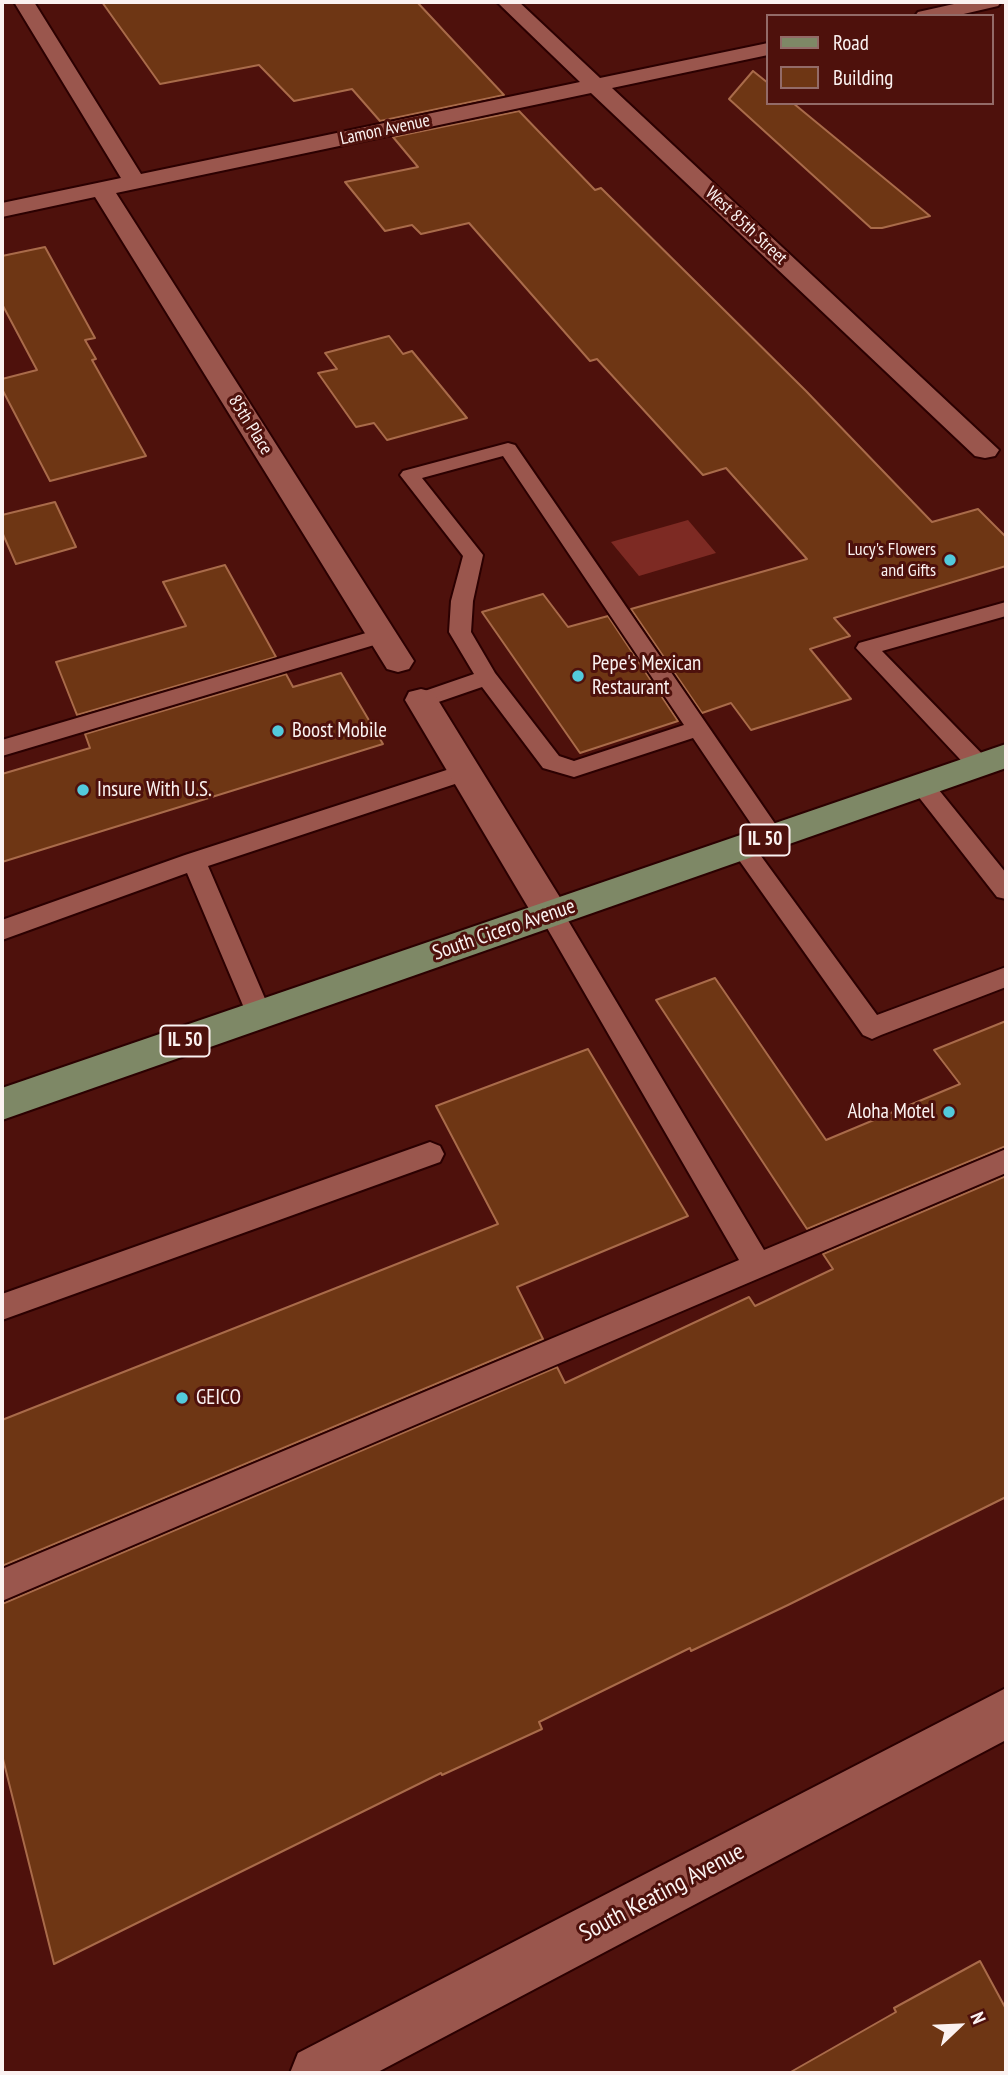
<!DOCTYPE html>
<html>
<head>
<meta charset="utf-8">
<style>
  body { margin:0 }
  #map { position:relative; width:1008px; height:2075px; overflow:hidden; background:#4e110c; font-family:"PT Sans Narrow",sans-serif }
  canvas { display:block }
  .frame { position:absolute; inset:0; border:4px solid #fbf2f1; pointer-events:none }
  .legend { position:absolute; left:766px; top:14px; width:228px; height:91px; box-sizing:border-box; background:#4e110c; border:2px solid #936b68; margin:0; padding:9px 12px; list-style:none; font-size:21px; color:#fbf2f1 }
  .legend li { display:flex; align-items:center; gap:14px; height:35px }
  .legend b { width:35px; border:2px solid #936b68 }
  .north { position:absolute; left:924px; top:1991px; width:70px; height:70px; -webkit-text-stroke:5px #4e110c; paint-order:stroke; rotate:67deg; font-size:19px; font-weight:700; line-height:28px; text-align:center; color:#fbf2f1 }
  .north::after { content:''; display:block; margin:auto; width:24px; height:32px; background:#fbf2f1; clip-path:polygon(50% 0,100% 100%,50% 72%,0 100%) }
</style>
</head>
<body>
<div id="map">
<canvas width="1008" height="2075"></canvas>
<div class="frame"></div>
<ul class="legend">
<li><b style="height:9px;background:#7e8866"></b>Road</li>
<li><b style="height:19px;background:#6e3614"></b>Building</li>
</ul>
<div class="north">N</div>
</div>
<script>
const c = document.querySelector('canvas').getContext('2d');
c.lineJoin = 'round';
function fill(path, color) {
  c.fillStyle = color;
  c.fill(path, 'evenodd');
}
function poly(rows) {
  const path = new Path2D();
  for (const r of rows) {
    path.moveTo(r[0], r[1]);
    for (let i = 2; i < r.length; i += 2) path.lineTo(r[i], r[i + 1]);
  }
  return path;
}
function strokePath(path, color, width, dash) {
  c.strokeStyle = color;
  c.lineWidth = width;
  c.lineCap = dash ? 'butt' : 'round';
  c.setLineDash(dash || []);
  c.stroke(path);
}
function label(font, color, halo, rows, align = 'center') {
  c.font = font + ' "PT Sans Narrow",sans-serif';
  c.lineWidth = 6;
  c.setLineDash([]);
  c.textBaseline = 'middle';
  c.strokeStyle = halo;
  c.fillStyle = color;
  for (const [text, x, y, turn = 0] of rows) {
    c.save();
    c.translate(x, y);
    c.rotate((+turn || 0) * Math.PI / 180);
    c.textAlign = isNaN(turn) ? turn : align;
    if (halo) c.strokeText(text, 0, 0);
    c.fillText(text, 0, 0);
    c.restore();
  }
}
fill(poly([
  [688,520,716,553,639,576,611,542]
]), '#7d2a23');
const building = poly([
  [102,2,417,2,504,95,380,121,352,89,294,101,259,65,160,84,102,2],
  [753,71,768,83,768,103,793,103,930,216,882,228,871,228,729,99,753,71],
  [519,111,595,190,601,188,806,391,932,522,978,509,1006,537,1006,566,834,618,850,636,810,649,851,699,751,730,731,703,702,713,631,609,807,559,726,468,703,475,597,359,590,361,469,223,421,234,412,225,385,231,345,182,418,167,393,137,519,111],
  [45,247,95,338,85,340,96,359,92,360,146,456,50,481,2,389,2,379,37,370,2,304,2,256,45,247],
  [389,336,403,354,412,351,467,418,387,440,374,423,356,427,318,373,337,369,325,353,389,336],
  [55,502,76,547,16,564,2,532,2,515,55,502],
  [225,565,276,657,77,715,56,662,186,626,163,582,225,565],
  [543,594,568,627,608,616,678,721,580,753,482,612,543,594],
  [341,673,383,744,2,862,2,774,90,748,85,734,286,674,293,687,341,673],
  [715,978,826,1140,960,1084,934,1050,1006,1021,1006,1146,807,1229,656,1000,715,978],
  [588,1049,688,1216,517,1287,543,1339,2,1566,2,1420,498,1224,436,1106,588,1049],
  [1006,1176,1006,1497,788,1605,691,1651,690,1648,539,1722,542,1729,442,1775,441,1773,54,1964,2,1755,2,1604,557,1367,565,1383,749,1297,755,1306,833,1269,823,1254,1006,1176],
  [980,1961,1006,2009,1006,2073,789,2073,896,2012,894,2008,980,1961]
]);
fill(building, '#6e3614');
strokePath(building, '#a96b4a', 2);
const lane = poly([
  [508,443,515,445,780,831,784,837,780,843,772,846,764,843,693,738,574,777,543,768,482,687,421,708,413,705,410,700,413,695,474,674,449,632,451,601,463,556,400,475,403,471,508,443],
  [503,456,684,725,574,761,559,756,495,673,471,632,473,601,483,555,422,478,503,456],
  [1006,602,1006,616,882,651,987,759,990,765,987,771,979,773,971,771,856,648,859,643,1006,602],
  [383,628,391,630,394,635,391,640,2,756,2,740,383,628],
  [465,764,473,766,477,772,473,778,208,866,272,1015,268,1022,259,1025,250,1022,187,873,2,940,2,920,185,855,465,764],
  [922,777,930,779,1006,873,1006,899,997,897,914,791,910,785,914,779,922,777],
  [742,838,750,841,877,1015,1006,967,1006,987,881,1035,872,1039,863,1035,734,853,730,847,734,841,742,838],
  [551,905,560,907,764,1250,1006,1149,1006,1173,2,1601,2,1569,739,1260,539,914,542,907,551,905],
  [430,1142,440,1146,444,1154,440,1162,2,1320,2,1294,430,1142]
]);
const street = poly([
  [14,2,34,2,141,174,580,82,497,2,519,2,600,78,768,43,768,55,612,88,999,450,995,456,985,458,975,456,591,93,116,193,414,661,409,669,398,672,387,669,95,197,2,217,2,203,121,178,14,2],
  [963,2,1001,2,998,6,955,16,915,16,918,12,963,2],
  [421,689,433,692,564,904,569,914,564,924,551,928,538,924,405,700,409,692,421,689],
  [1006,1688,1006,1740,376,2073,290,2073,298,2053,1006,1688]
]);
const primary = poly([
  [1006,744,1006,768,2,1120,2,1088,1006,744]
]);
strokePath(lane, '#2b0001', 4);
strokePath(street, '#2b0001', 4);
strokePath(primary, '#2b0001', 4);
fill(lane, '#9a564d');
fill(street, '#9a564d');
fill(primary, '#7e8866');
for (const [x, y, r, color] of [
  [950,560,7,"#53cadc"],
  [578,676,7,"#53cadc"],
  [278,731,7,"#53cadc"],
  [83,790,7,"#53cadc"],
  [949,1112,7,"#53cadc"],
  [182,1398,7,"#53cadc"]
]) {
  const dot = new Path2D();
  dot.arc(x, y, r, 0, 2 * Math.PI);
  c.fillStyle = color;
  c.fill(dot);
  strokePath(dot, '#4e110c', 2.5);
}
label('18px', '#fbf2f1', '#4e110c', [
  ["Lamon Avenue",385,130,-12],
  ["West 85th Street",746,226,43],
  ["85th Place",250,425,58]
]);
label('18px', '#fbf2f1', '#4e110c', [
  ["Lucy's Flowers",936,550],
  ["and Gifts",936,571]
], 'right');
for (const [x, y, w] of [
  [765,840,49],
  [185,1041,49]
]) {
  const box = new Path2D();
  box.roundRect(x - w / 2, y - 15.5, w, 31, 5);
  c.fillStyle = '#4e110c';
  c.fill(box);
  strokePath(box, '#fbf2f1', 2);
}
label('bold 19px', '#fbf2f1', null, [
  ["IL 50",765,840],
  ["IL 50",185,1041]
]);
label('21px', '#fbf2f1', '#4e110c', [
  ["Pepe's Mexican",592,664],
  ["Restaurant",592,688],
  ["Boost Mobile",292,731],
  ["Insure With U.S.",97,790],
  ["Aloha Motel",935,1112,"right"],
  ["GEICO",196,1398]
], 'left');
label('21px', '#fbf2f1', '#4e110c', [
  ["South Cicero Avenue",504,930,-19]
]);
label('24px', '#fbf2f1', '#4e110c', [
  ["South Keating Avenue",662,1893,-28]
]);
</script>
</body>
</html>
